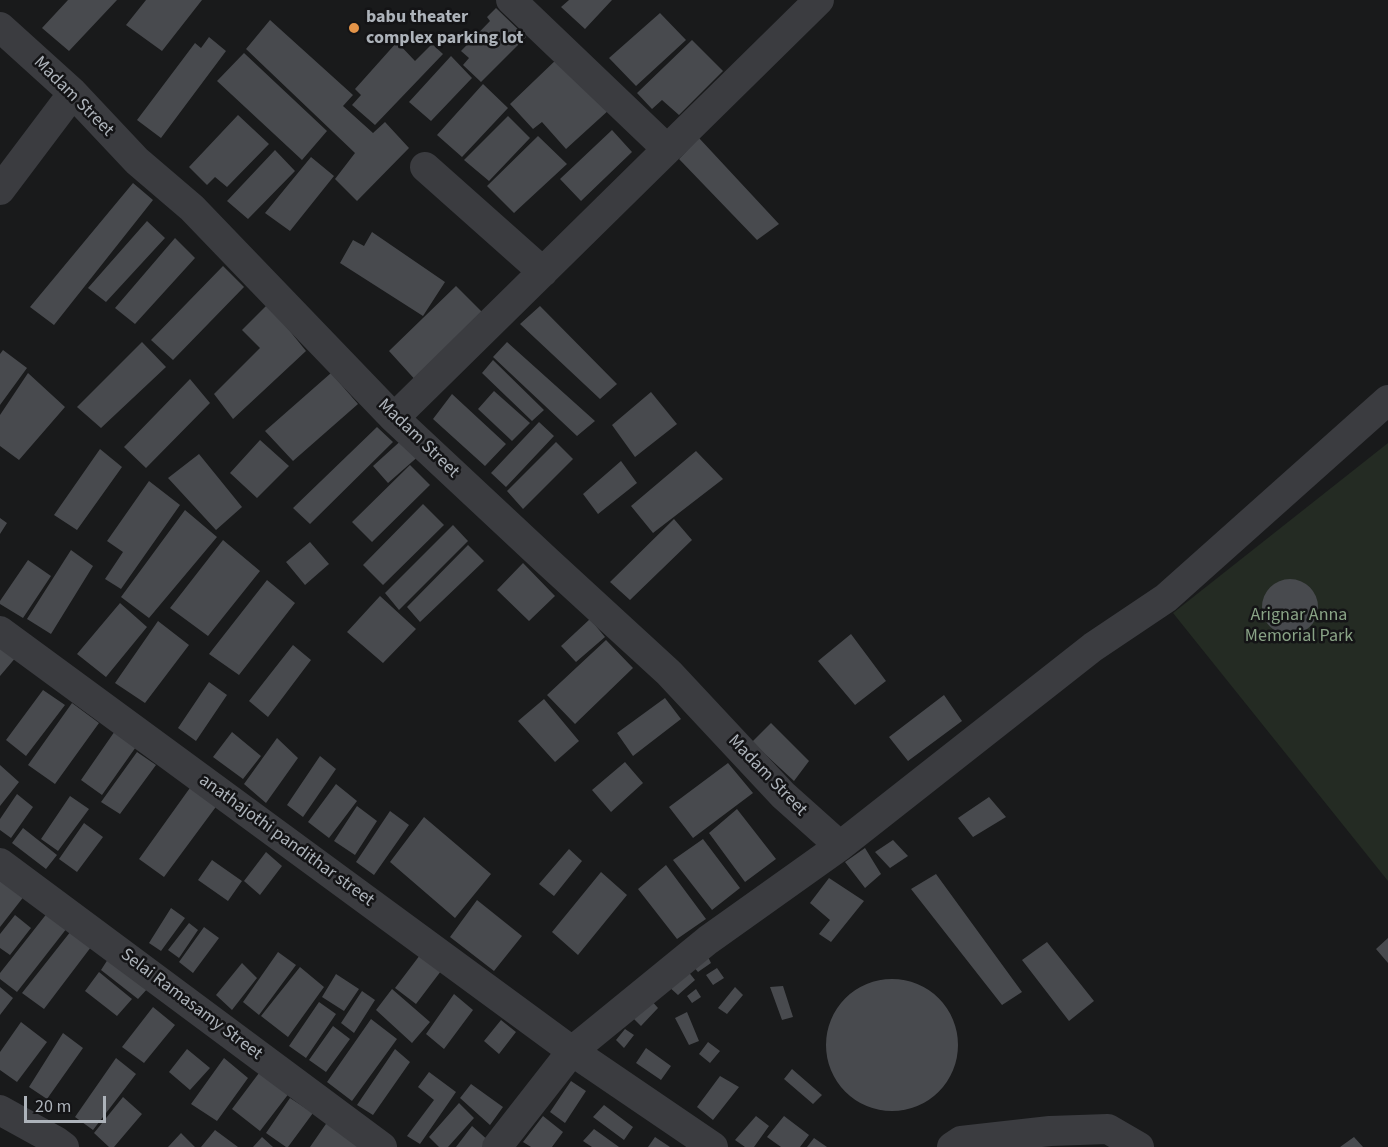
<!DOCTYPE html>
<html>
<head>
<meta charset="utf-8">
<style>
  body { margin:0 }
  #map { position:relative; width:1388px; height:1147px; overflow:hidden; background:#191a1b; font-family:"Source Sans 3",sans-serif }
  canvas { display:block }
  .scale { position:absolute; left:24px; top:1096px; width:82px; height:27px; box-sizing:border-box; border:3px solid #adb3ba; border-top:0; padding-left:8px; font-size:18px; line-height:21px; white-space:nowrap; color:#adb3ba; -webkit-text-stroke:4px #141416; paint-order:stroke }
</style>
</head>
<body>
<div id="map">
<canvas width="1388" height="1147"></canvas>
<div class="scale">20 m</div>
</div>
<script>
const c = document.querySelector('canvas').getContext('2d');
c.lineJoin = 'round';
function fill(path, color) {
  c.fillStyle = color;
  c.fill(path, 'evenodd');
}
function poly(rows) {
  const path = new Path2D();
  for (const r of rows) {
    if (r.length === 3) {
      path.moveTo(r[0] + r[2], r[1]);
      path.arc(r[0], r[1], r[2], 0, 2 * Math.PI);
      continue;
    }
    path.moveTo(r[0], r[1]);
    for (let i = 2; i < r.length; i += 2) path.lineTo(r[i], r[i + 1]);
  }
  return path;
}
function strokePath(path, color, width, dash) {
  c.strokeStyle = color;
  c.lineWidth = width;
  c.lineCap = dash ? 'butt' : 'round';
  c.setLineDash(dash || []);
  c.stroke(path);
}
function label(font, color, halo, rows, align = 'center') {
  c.font = font + ' "Source Sans 3",sans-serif';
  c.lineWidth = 5;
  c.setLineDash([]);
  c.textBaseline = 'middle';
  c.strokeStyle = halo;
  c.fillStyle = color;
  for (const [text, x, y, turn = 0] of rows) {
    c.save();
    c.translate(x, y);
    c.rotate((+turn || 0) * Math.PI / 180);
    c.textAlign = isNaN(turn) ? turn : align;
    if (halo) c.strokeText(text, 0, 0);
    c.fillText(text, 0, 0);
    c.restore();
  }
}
fill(poly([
  [1388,443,1388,881,1173,613]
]), '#242b23');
fill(poly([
  [68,0,117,0,69,51,42,28],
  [146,0,202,0,162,51,126,25],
  [569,0,612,0,585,29,561,7],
  [496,8,526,37,481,82,463,65,469,58,461,51,490,21,487,17],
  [660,13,686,40,636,86,609,58],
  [270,20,353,95,343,106,373,133,385,122,409,148,357,201,335,179,355,153,246,49],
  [209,37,226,51,161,138,137,120,195,43,201,48],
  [692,40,723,71,679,115,662,100,652,109,637,93],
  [397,42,415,61,432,44,443,54,375,125,352,105,361,95,355,89],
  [244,53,327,131,302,160,217,81],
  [451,56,472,78,431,121,409,102],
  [559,57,610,109,566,149,542,122,533,129,510,104],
  [483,84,508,108,462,157,437,135],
  [238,115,269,144,227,187,215,177,207,185,189,167],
  [508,116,530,138,489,181,464,160],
  [612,130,632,152,581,201,560,179],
  [538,136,567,164,514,213,487,186],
  [699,138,779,224,757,240,679,159],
  [275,150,295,171,248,219,227,201],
  [311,157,334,176,290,231,265,213],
  [133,183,153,200,54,325,30,307],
  [147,221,165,238,106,302,88,288],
  [372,232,445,282,423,316,340,263,353,240,364,246],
  [175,238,195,258,135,324,115,308],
  [223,266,244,287,173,360,151,340],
  [456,286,488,318,419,384,389,351],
  [268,304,306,351,233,419,214,394,260,348,242,330],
  [540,306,617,384,600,399,520,324],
  [142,342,166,367,101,428,77,407],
  [507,342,595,421,577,436,493,357],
  [3,350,27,368,0,405,0,354],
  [493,360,544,410,532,421,482,373],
  [28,373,65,407,19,460,0,446,0,415],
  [331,373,358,404,293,461,265,431],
  [190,379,210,403,146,468,124,447],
  [494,391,530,423,512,441,478,409],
  [651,392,677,424,635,457,612,425],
  [452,394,506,444,485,466,433,419],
  [539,422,554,436,506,487,491,473],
  [377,427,393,442,310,524,293,508],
  [405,437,421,454,388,483,373,466],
  [260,440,289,466,257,498,230,473],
  [556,442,573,459,523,509,507,491],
  [100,449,122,467,77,530,54,515],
  [696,451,723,479,653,533,631,506],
  [199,454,242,507,216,530,168,478],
  [621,461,637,483,598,514,583,494],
  [410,465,430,485,372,542,352,522],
  [149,481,180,505,121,589,105,579,123,552,107,541],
  [423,504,444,525,383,585,363,565],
  [185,510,217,537,149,618,121,597],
  [0,518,7,523,0,534],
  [674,519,692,540,630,600,610,582],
  [453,525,468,541,399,610,385,593],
  [223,540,260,571,208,636,170,608],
  [310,542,329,564,305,585,286,562],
  [468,545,484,561,420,622,407,607],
  [71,550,93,566,51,634,27,619],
  [28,560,51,576,23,618,0,604,0,601],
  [523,563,555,596,529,621,497,590],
  [1290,607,28],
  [267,580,295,603,239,675,209,654],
  [380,596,416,629,383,663,347,632],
  [120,603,147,627,106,677,77,654],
  [590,619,605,637,576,662,561,646],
  [158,621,189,645,145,703,115,683],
  [851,634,886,681,855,705,818,661],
  [606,640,633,668,575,724,547,695],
  [0,641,17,656,0,676],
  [293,645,311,660,268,717,249,701],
  [209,682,227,695,196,741,178,728],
  [43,690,65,705,26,756,6,740],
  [944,695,962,721,908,761,889,737],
  [665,698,681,719,633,756,617,733],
  [544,699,579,741,555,762,518,721],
  [72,703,99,723,55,784,28,765],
  [771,723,809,761,794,781,752,742],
  [117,728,138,744,102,795,81,780],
  [232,732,261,756,243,779,213,757],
  [277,738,298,758,266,803,244,784],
  [137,752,156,765,120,814,101,802],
  [320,756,336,769,303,817,287,805],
  [625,762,643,783,611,812,592,790],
  [728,763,753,793,693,838,669,807],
  [0,765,19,782,0,806],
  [336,784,357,801,329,838,308,822],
  [192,785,218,804,164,877,139,859],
  [17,794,33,807,11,838,0,830,0,819],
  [70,796,89,809,58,851,41,839],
  [989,797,1006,817,973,837,958,818],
  [357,806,377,821,355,855,334,841],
  [737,809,776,859,745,882,709,833],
  [390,811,409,825,374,875,356,862],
  [424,817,491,874,455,918,390,862],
  [84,823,103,837,77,872,59,859],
  [23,828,57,855,46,869,12,843],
  [703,839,740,888,712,910,673,860],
  [893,840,908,856,890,868,875,852],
  [865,848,881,874,865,888,845,862],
  [569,849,582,861,554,896,539,884],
  [266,852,282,866,260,895,244,881],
  [212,860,242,881,228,901,198,880],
  [666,865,706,919,677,939,638,889],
  [601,872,627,895,578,955,552,932],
  [936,874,1022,992,1002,1005,911,889],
  [0,875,25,895,0,927],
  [829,878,864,901,831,942,819,934,830,920,810,903],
  [477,900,522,936,494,971,450,937],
  [171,908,185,918,161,951,149,943],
  [48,912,67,928,17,992,0,979,0,973],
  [15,915,31,928,10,955,0,948,0,934],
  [189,923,198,930,179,958,168,950],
  [204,927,219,938,193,973,179,962],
  [71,931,91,947,44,1009,22,993],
  [1388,938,1388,963,1376,949],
  [1047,942,1094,1001,1069,1021,1022,960],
  [278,952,296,965,259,1015,243,1002],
  [420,955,441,971,416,1004,395,988],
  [707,955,711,963,698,972,693,966],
  [110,956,149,987,138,999,101,970],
  [242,963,257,978,232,1010,216,995],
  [300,967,324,987,288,1037,261,1016],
  [717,968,724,978,713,985,706,975],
  [687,970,695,980,678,995,668,986],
  [99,972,132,999,117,1016,85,991],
  [336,974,359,989,344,1011,322,997],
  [892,1045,66],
  [783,986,793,1017,782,1020,770,987],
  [0,987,13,998,0,1015],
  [735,987,743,995,727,1014,718,1008],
  [392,989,430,1022,412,1043,376,1010],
  [696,989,701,997,692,1003,687,996],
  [362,991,375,1000,354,1033,341,1023],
  [454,994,473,1010,444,1049,426,1034],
  [650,999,658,1008,641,1026,632,1017],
  [319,1002,336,1014,306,1058,289,1046],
  [153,1007,175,1025,144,1063,122,1047],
  [687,1012,699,1041,689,1045,675,1018],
  [371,1019,397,1039,352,1101,327,1082],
  [501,1020,516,1032,499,1054,484,1041],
  [21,1022,47,1042,17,1082,0,1070,0,1052],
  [333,1026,350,1039,326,1072,309,1060],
  [625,1029,634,1035,624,1048,616,1040],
  [63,1033,83,1048,47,1099,29,1087],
  [708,1042,720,1051,710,1063,699,1054],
  [646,1048,671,1066,661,1080,636,1063],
  [187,1049,210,1068,190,1090,169,1072],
  [395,1049,410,1062,373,1115,357,1105],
  [116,1058,136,1074,93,1130,75,1117],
  [224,1058,248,1078,217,1121,191,1104],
  [262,1069,290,1092,260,1131,232,1109],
  [792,1069,822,1095,813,1104,784,1079],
  [429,1072,456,1092,420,1144,407,1136,434,1100,418,1087],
  [720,1076,739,1087,713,1120,697,1107],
  [571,1081,586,1091,565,1123,550,1112],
  [471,1084,503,1107,490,1125,460,1098],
  [123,1097,142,1114,114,1147,109,1147,94,1133],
  [290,1098,313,1113,288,1147,286,1147,266,1133],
  [459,1103,474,1118,448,1147,439,1147,429,1137],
  [604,1105,633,1127,624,1140,593,1117],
  [543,1116,563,1132,552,1147,531,1147,523,1142],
  [756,1116,769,1126,754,1147,745,1147,735,1140],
  [784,1116,809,1135,800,1147,781,1147,767,1137],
  [328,1121,362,1147,310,1147],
  [472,1126,490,1142,486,1147,456,1147],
  [594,1129,619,1147,592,1147,583,1141],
  [215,1130,238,1147,201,1147],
  [181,1133,195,1147,168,1147],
  [262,1137,273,1147,253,1147],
  [655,1137,670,1147,648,1147],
  [1354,1137,1363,1147,1340,1147],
  [814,1138,827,1147,807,1147]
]), '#484a4e');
strokePath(poly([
  [511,0,667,149],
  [0,27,73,93,137,161,192,208,394,418,547,561,669,673,783,795,840,846],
  [425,167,543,272],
  [0,190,73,93],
  [394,418,819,0],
  [0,631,572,1051,713,1147],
  [0,863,382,1147],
  [0,1110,56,1141,64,1147],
  [497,1147,572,1051,708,940,840,846,1093,647,1166,598,1388,400],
  [952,1147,961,1141,1050,1131,1108,1129,1139,1147]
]), '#3b3c40', 30);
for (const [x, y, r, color] of [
  [354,28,6,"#e39449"]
]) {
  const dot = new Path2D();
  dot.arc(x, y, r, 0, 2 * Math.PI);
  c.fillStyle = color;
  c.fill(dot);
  strokePath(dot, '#141416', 2);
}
label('bold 18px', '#adb3ba', '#141416', [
  ["babu theater",366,18],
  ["complex parking lot",366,39]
], 'left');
label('18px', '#adb3ba', '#141416', [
  ["Madam Street",73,97,45],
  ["Madam Street",418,439,44],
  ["Madam Street",767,776,46],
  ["anathajothi pandithar street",286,841,36],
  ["Selai Ramasamy Street",191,1005,37]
]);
label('18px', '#89a386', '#141416', [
  ["Arignar Anna",1299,616],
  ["Memorial Park",1299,637]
]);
</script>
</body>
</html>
